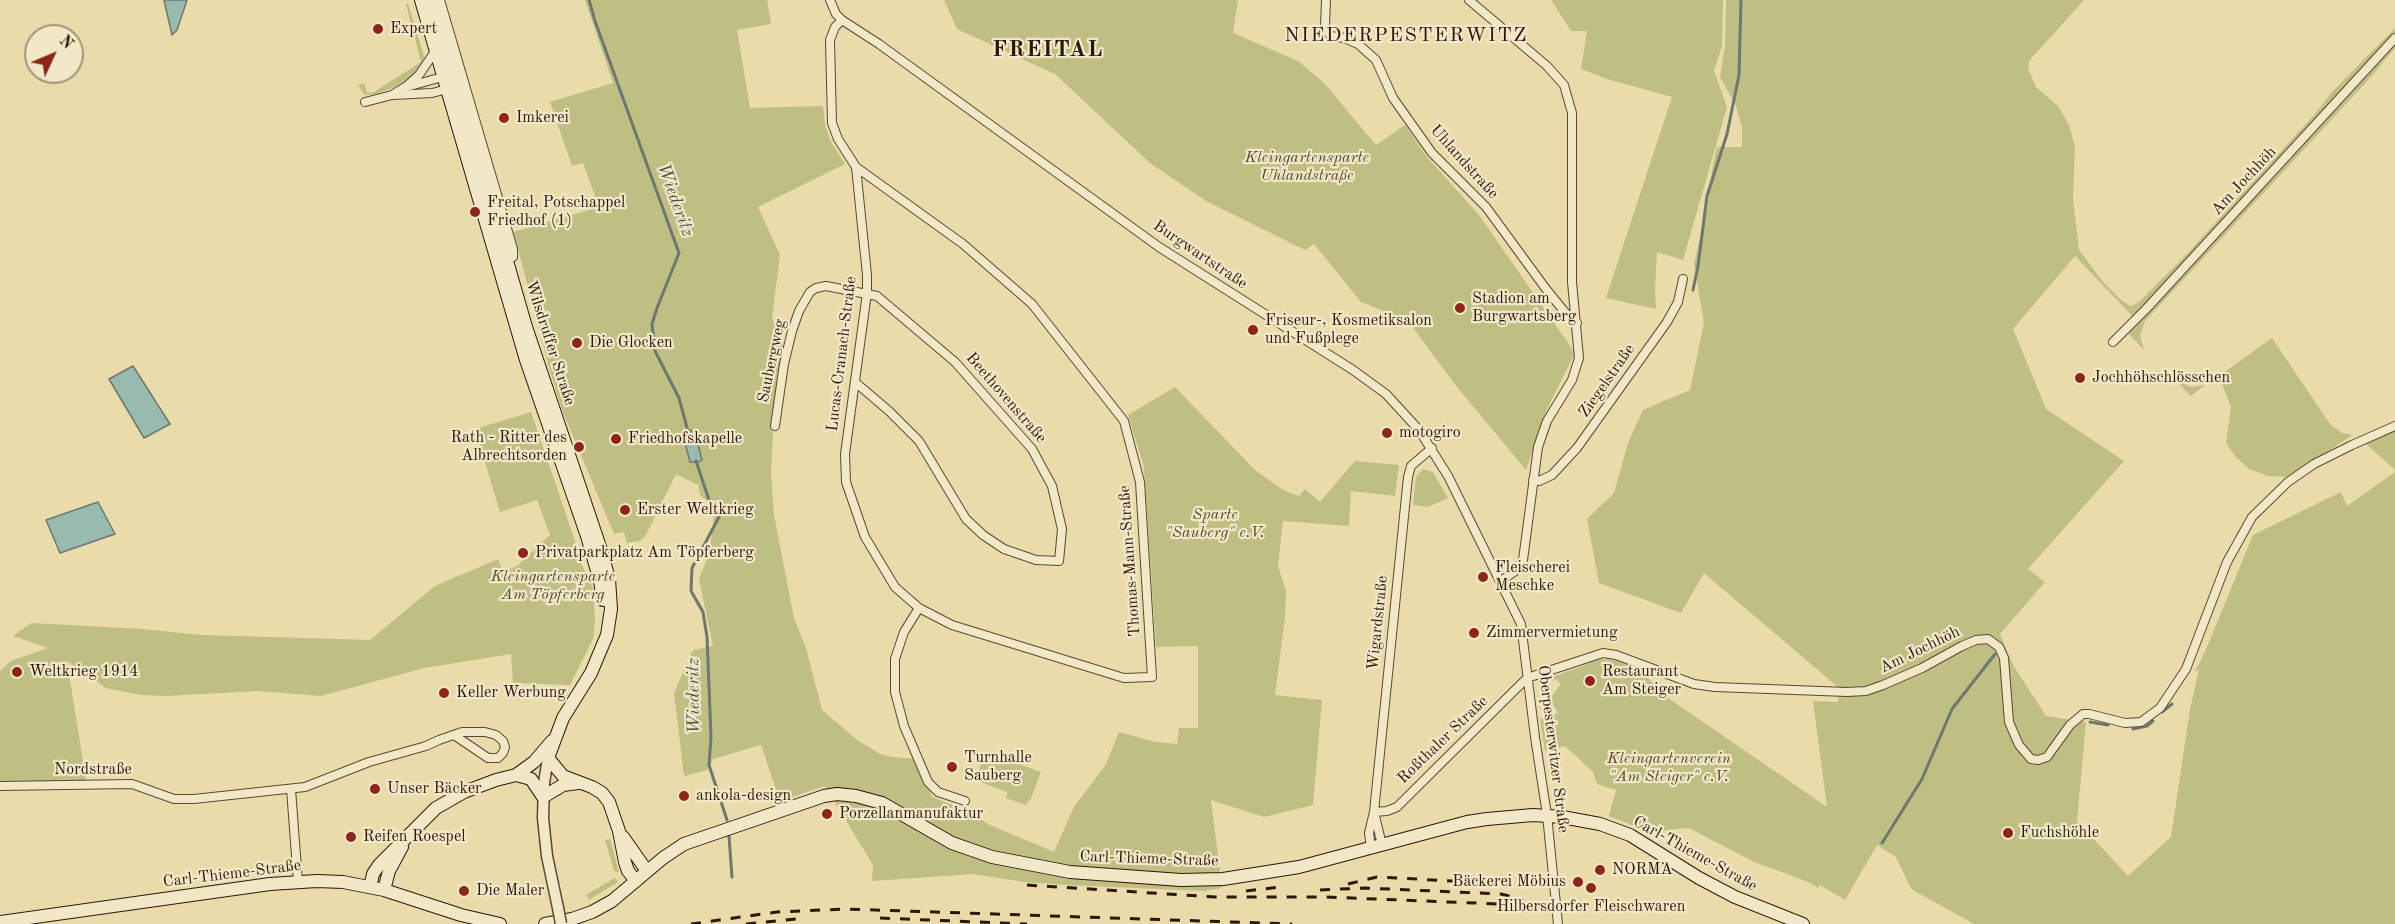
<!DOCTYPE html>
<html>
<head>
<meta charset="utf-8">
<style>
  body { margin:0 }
  #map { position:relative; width:2395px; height:924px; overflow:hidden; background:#eadbab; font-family:"Old Standard TT",serif }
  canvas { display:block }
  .north { position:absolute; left:24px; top:24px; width:60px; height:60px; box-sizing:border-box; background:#f1e8c8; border:2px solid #a3947c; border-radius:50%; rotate:46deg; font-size:16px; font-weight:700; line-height:24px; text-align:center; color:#2f160a }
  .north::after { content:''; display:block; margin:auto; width:21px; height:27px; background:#8f2418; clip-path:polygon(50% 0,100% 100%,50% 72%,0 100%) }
</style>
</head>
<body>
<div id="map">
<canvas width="2395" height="924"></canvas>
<div class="north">N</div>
</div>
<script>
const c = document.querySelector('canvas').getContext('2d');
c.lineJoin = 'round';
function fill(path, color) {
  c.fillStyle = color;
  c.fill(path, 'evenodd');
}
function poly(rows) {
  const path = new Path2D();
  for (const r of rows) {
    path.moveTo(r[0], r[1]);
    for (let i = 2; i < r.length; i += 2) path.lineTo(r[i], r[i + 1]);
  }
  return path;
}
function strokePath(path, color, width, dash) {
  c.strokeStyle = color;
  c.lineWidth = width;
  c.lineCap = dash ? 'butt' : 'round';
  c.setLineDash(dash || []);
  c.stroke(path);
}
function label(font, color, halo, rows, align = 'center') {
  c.font = font + ' "Old Standard TT",serif';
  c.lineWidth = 4.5;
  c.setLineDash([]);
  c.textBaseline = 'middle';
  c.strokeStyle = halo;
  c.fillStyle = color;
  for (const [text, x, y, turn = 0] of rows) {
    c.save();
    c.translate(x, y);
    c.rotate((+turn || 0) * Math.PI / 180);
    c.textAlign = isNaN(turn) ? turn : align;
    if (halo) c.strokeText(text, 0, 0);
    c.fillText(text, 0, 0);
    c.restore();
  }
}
fill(poly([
  [585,0,767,0,771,24,737,30,750,108,823,106,825,125,831,142,845,164,758,207,780,255,772,318,783,345,774,414,771,473,774,515,794,618,806,648,822,710,857,740,880,754,892,757,918,759,932,797,966,810,990,825,1054,852,1074,807,1105,766,1119,732,1155,742,1177,744,1179,728,1198,728,1198,646,1156,647,1144,467,1128,415,1175,387,1254,469,1283,490,1299,496,1305,489,1320,502,1355,461,1399,465,1395,496,1351,491,1349,526,1283,521,1278,566,1286,591,1285,617,1275,695,1322,700,1313,805,1264,817,1211,800,1222,888,1204,891,1067,885,1024,882,973,874,872,881,873,865,825,786,780,801,761,745,713,759,707,770,684,776,674,693,693,650,713,646,699,579,710,551,714,513,713,506,700,495,698,485,676,474,646,535,640,541,627,543,624,532,614,534,562,410,550,371,518,249,510,233,599,207,583,163,572,166,550,102,613,83],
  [944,0,1238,0,1233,33,1298,61,1325,84,1376,145,1405,125,1427,157,1479,215,1575,353,1547,409,1526,470,1457,387,1408,321,1361,302,1314,244,1305,250,1206,201,1150,163,1055,74,957,29],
  [1551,0,1723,0,1722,46,1714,71,1727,107,1683,260,1657,252,1655,290,1656,309,1606,298,1672,97,1607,79,1581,69,1587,31,1571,31],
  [1726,0,2084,0,2029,61,2028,68,2036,87,2058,106,2069,125,2075,147,2073,199,2079,250,2103,282,2122,301,2131,306,2139,302,2184,257,2315,114,2331,93,2395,28,2395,48,2370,78,2145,321,2140,336,2144,350,2128,333,2138,322,2075,256,2013,329,2046,409,2124,461,2028,569,2045,582,2000,634,2013,665,2046,716,2086,722,2077,821,2128,876,2171,837,2190,709,2199,670,2195,672,2207,647,2253,535,2341,492,2347,506,2395,472,2395,924,1974,924,1911,889,1896,857,1877,845,1845,900,1820,885,1818,888,1806,881,1754,862,1689,828,1656,831,1655,825,1632,825,1609,816,1616,790,1597,784,1593,772,1565,746,1545,751,1540,719,1558,713,1550,699,1561,684,1556,679,1552,681,1550,678,1598,660,1610,659,1636,667,1671,700,1827,807,1813,701,1838,702,1839,688,1704,573,1681,613,1599,583,1587,519,1614,493,1628,443,1643,410,1690,390,1704,323,1694,264,1707,209,1712,169,1717,147,1742,147,1742,127,1736,106,1720,77,1725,46],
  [408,3,426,63,417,73,400,85,376,94,365,95,358,85,364,83,367,93,374,92,421,62,406,4],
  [2272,338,2330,424,2342,433,2352,435,2290,477,2268,476,2249,469,2235,456,2226,443,2231,407,2219,376],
  [2174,379,2191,387,2205,385,2191,396],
  [531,412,576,544,573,546,593,588,595,621,593,639,570,685,513,683,511,654,424,668,321,696,258,691,166,696,141,695,106,688,67,661,86,780,0,784,0,671,11,661,48,648,13,636,31,623,142,629,202,635,370,640,435,586,498,559,503,572,520,565,518,565,550,535,537,500,500,512,475,429],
  [2395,429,2395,470,2365,443],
  [1423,469,1433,472,1448,498,1428,507,1413,505,1416,477],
  [986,752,1041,772,1030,801,1028,801,1026,805,1006,798,1007,792,975,780],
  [610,839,617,865,619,872,614,871,605,840],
  [615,878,618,882,589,900,586,895]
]), '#bfbe83');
const water = poly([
  [164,0,187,0,177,30,172,35,164,0],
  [133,366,170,424,144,438,109,379,133,366],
  [690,430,695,433,702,460,699,462,690,462,683,435,686,431,690,430],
  [98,502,115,534,60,553,46,520,98,502]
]);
fill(water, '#98baaf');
strokePath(water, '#6e786d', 1.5);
strokePath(poly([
  [589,0,595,21,679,253,657,308,652,324,655,351,679,398,689,435],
  [1693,290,1698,266,1707,196,1727,134,1739,75,1741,0],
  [696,461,710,503,717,510,719,517,692,568,691,591,703,612,707,637,711,737,709,765,727,820],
  [2162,712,2172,704],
  [2090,722,2108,725],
  [2133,729,2147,726,2153,721],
  [729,836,732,877],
  [1882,843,1922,779,1952,709,1995,654]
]), '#6e786d', 3);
const minor = poly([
  [440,0,513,249,513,257,503,260],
  [830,0,836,14,842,20,879,44,1159,247,1353,370,1386,394,1419,430,1448,476,1521,624,1535,737,1547,815,1558,924],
  [1326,0,1325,26,1327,31,1331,36,1344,38,1358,44,1376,60,1393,98,1432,153,1486,207,1546,289,1568,316,1577,323],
  [1469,0,1547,66,1564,85,1572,113,1572,282,1579,358,1572,380,1547,421,1538,447,1523,560,1518,569,1501,581],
  [842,20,835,27,830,40,832,123,838,139,856,167,867,275,867,293,845,454,846,482,865,537,895,587,919,608,952,625,1124,678,1152,677,1140,482,1124,421,1032,304,963,244,856,167],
  [410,86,446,76],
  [393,95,432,93,451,88],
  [365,102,392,95,407,86,419,75,436,50],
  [2113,342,2147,308,2395,38],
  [775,426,784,364,792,331,799,311,810,292,816,288,826,286,877,296,955,362,1032,449,1052,486,1062,529,1059,561,1036,560,1004,549,983,535,966,519,919,441,889,411,855,382],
  [1533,480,1539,481,1552,475,1577,448,1667,322,1678,302,1683,279],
  [919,608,904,632,895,659,895,692,904,726,928,782,938,792,965,801],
  [0,786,132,784,174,799,194,799,305,787,369,762,426,746,439,740,462,732,485,732,496,735,503,741,505,747,503,753,498,758,488,758,454,735],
  [291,789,298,882],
  [1374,812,1387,811,1397,807,1527,678,1603,653,1616,655,1694,684,1715,687,1847,692,1866,691,1883,685,1922,668,1962,646,1976,640,1988,639,1999,647,2004,658,2009,722,2019,745,2031,759,2038,760,2047,757,2070,725,2083,714,2089,714,2125,723,2141,722,2160,708,2186,669,2227,562,2252,517,2288,482,2314,464,2352,445,2395,426],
  [1374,812,1382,845],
  [1371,848,1369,833,1374,812,1408,477,1411,466,1432,448]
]);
const tertiary = poly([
  [548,758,544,783,543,818,547,856,558,908]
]);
const secondary = poly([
  [421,0,526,360,587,536,600,581,603,600],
  [432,0,526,327,601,550,609,579,611,609,607,635,591,673,563,718,548,758,563,776,592,787,602,793,609,802,619,831,625,862,628,871,636,881],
  [516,775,531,779,543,797,563,785,578,783],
  [623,837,647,871],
  [370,887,373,874,379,865,436,808,464,792,496,780,516,775,534,762,552,741],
  [384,890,389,871,402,847],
  [0,922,270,884,317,881,343,882,384,890,461,915,500,924],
  [545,924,572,919,592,912,612,901,663,858,684,844,824,796,837,794,856,796,882,803,952,843,992,857,1070,872,1181,880,1223,879,1299,867,1467,822,1487,819,1533,815,1562,817,1600,824,1630,835,1699,878,1735,897,1803,924]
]);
strokePath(minor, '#5e4732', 10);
strokePath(tertiary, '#5e4732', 13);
strokePath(secondary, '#2f160a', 14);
strokePath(minor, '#f1e8c8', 8);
strokePath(tertiary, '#f1e8c8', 10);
strokePath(secondary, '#f1e8c8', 12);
strokePath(poly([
  [1348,884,1377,877,1472,882],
  [1027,885,1215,897,1326,897,1499,904,1539,910],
  [1320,890,1365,888,1501,894,1523,900],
  [1246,891,1281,887],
  [880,918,1027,924],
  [691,924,777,912,845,909,1292,924],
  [746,924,796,919]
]), '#2f160a', 3, [10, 10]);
const tertiaryBridge = poly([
  [558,908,561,924]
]);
strokePath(tertiaryBridge, '#5e4732', 13, []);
strokePath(tertiaryBridge, '#f1e8c8', 10);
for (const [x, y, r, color] of [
  [378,29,6,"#8f2418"],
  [504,118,6,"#8f2418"],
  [475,212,6,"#8f2418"],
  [1460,308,6,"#8f2418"],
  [1253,330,6,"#8f2418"],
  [577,343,6,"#8f2418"],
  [2080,378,6,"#8f2418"],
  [1387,433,6,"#8f2418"],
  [616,439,6,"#8f2418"],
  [579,447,6,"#8f2418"],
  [625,510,6,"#8f2418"],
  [523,553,6,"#8f2418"],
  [1483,577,6,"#8f2418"],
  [1474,633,6,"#8f2418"],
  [17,672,6,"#8f2418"],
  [1590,681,6,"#8f2418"],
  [444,693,6,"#8f2418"],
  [952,767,6,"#8f2418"],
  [375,789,6,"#8f2418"],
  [684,796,6,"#8f2418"],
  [827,814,6,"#8f2418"],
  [2008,833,6,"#8f2418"],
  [351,837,6,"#8f2418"],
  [1600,870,6,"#8f2418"],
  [1578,882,6,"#8f2418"],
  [1591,888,6,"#8f2418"],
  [464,891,6,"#8f2418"]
]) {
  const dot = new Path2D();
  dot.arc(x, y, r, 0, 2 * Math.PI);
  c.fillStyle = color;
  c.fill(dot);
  strokePath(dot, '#f1e8c8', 2);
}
label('16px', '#2f160a', '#f1e8c8', [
  ["Expert",390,29],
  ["Imkerei",516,118],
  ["Freital, Potschappel",487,203],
  ["Friedhof (1)",487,221],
  ["Stadion am",1472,299],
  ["Burgwartsberg",1472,317],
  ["Friseur-, Kosmetiksalon",1265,321],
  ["und Fußplege",1265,339],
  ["Die Glocken",589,343],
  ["Jochhöhschlösschen",2092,378],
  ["motogiro",1399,433],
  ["Rath - Ritter des",567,438,"right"],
  ["Albrechtsorden",567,456,"right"],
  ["Friedhofskapelle",628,439],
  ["Erster Weltkrieg",637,510],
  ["Privatparkplatz Am Töpferberg",535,553],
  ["Fleischerei",1495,568],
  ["Meschke",1495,586],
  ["Zimmervermietung",1486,633],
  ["Weltkrieg 1914",29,672],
  ["Restaurant",1602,672],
  ["Am Steiger",1602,690],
  ["Keller Werbung",456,693],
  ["Turnhalle",964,758],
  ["Sauberg",964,776],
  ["Unser Bäcker",387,789],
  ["ankola-design",696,796],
  ["Porzellanmanufaktur",839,814],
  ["Fuchshöhle",2020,833],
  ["Reifen Roespel",363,837],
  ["NORMA",1612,870],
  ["Bäckerei Möbius",1566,882,"right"],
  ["Die Maler",476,891],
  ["Hilbersdorfer Fleischwaren",1591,907,"center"]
], 'left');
label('italic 16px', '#5a482e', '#f1e8c8', [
  ["Kleingartensparte",1307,158],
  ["Uhlandstraße",1307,176],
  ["Sparte",1215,515],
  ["\"Sauberg\" e.V.",1215,533],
  ["Kleingartensparte",553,577],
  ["Am Töpferberg",553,595],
  ["Kleingartenverein",1669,759],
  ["\"Am Steiger\" e.V.",1669,777]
]);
label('16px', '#2f160a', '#f1e8c8', [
  ["Uhlandstraße",1464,162,48],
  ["Am Jochhöh",2244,181,-47],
  ["Burgwartstraße",1200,255,34],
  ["Wilsdruffer Straße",550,343,72],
  ["Lucas-Cranach-Straße",842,354,-83],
  ["Saubergweg",772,361,-78],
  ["Ziegelstraße",1607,381,-55],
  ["Beethovenstraße",1006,398,49],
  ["Thomas-Mann-Straße",1130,561,-94],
  ["Wigardstraße",1378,623,-84],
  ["Am Jochhöh",1920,650,-26],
  ["Roßthaler Straße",1443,740,-44],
  ["Oberpesterwitzer Straße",1553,749,83],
  ["Nordstraße",93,770],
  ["Carl-Thieme-Straße",1695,854,29],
  ["Carl-Thieme-Straße",1149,859,2],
  ["Carl-Thieme-Straße",232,874,-7]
]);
label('italic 18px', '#544f44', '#f1e8c8', [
  ["Wiederitz",675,200,70],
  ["Wiederitz",694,696,-91]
]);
c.letterSpacing = '1.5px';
label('20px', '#2f160a', '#f1e8c8', [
  ["NIEDERPESTERWITZ",1406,36]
]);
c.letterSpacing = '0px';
c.letterSpacing = '1.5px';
label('bold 22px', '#2f160a', '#f1e8c8', [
  ["FREITAL",1048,50]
]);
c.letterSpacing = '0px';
</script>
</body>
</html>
